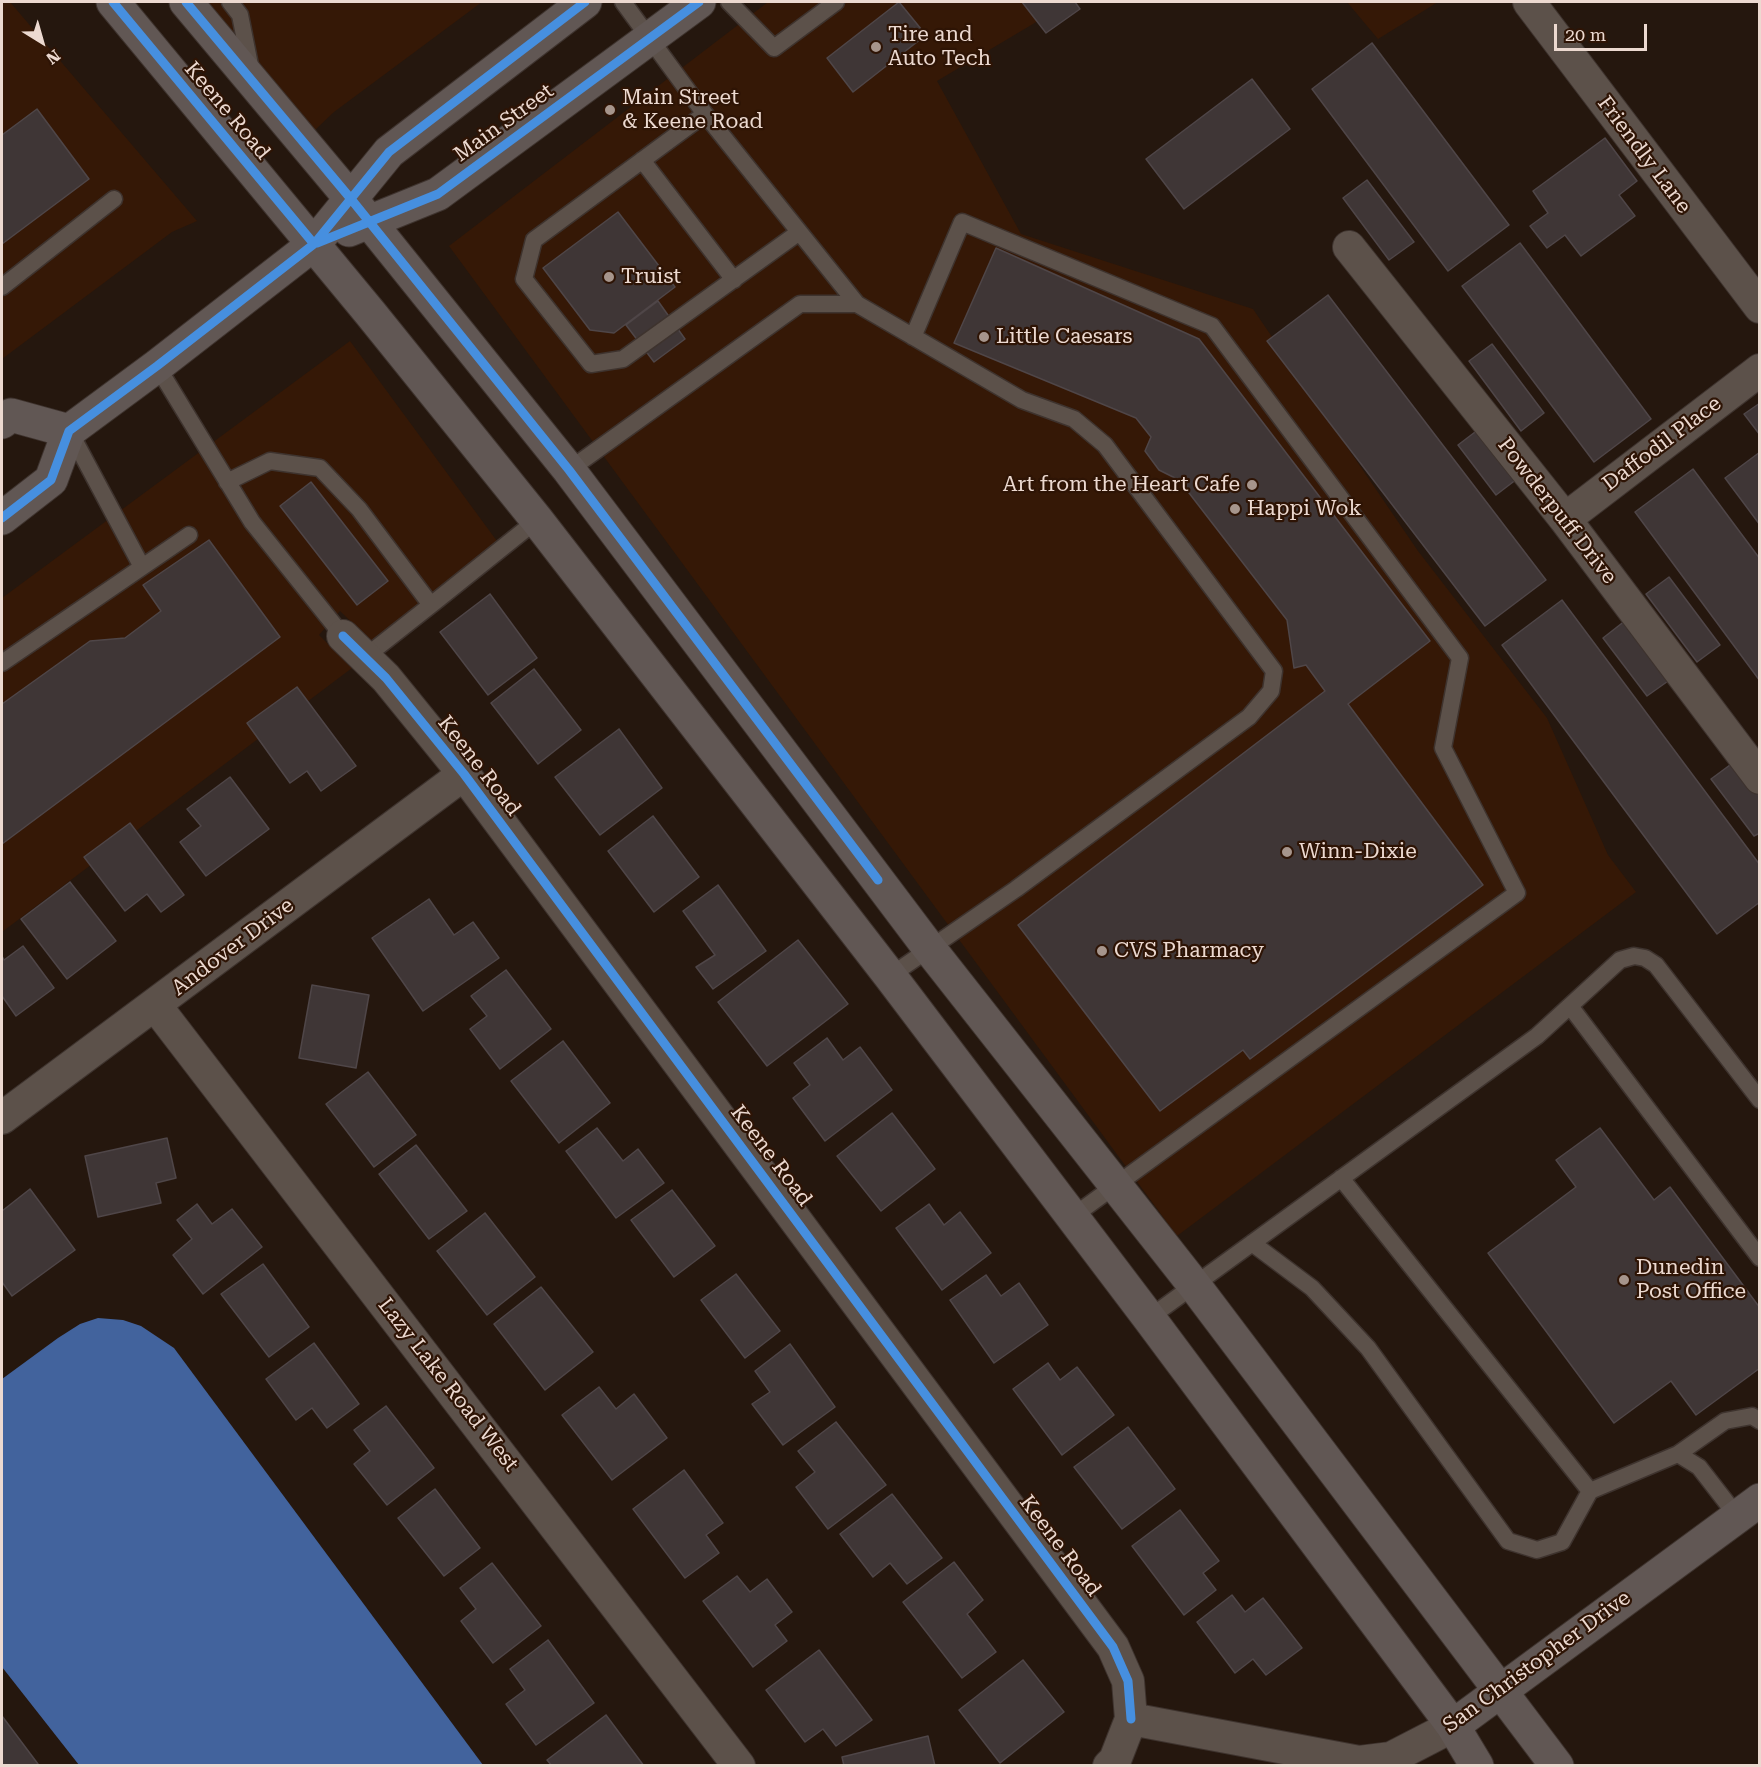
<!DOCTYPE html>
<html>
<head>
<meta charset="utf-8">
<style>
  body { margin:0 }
  #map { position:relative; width:1761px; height:1767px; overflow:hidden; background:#25170e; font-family:"Roboto Serif",serif }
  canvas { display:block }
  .frame { position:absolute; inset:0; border:3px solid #ecd9d0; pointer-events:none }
  .north { position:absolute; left:12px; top:12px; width:60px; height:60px; -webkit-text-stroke:4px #2e1405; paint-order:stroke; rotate:143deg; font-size:16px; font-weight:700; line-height:24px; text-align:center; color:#ecd9d0 }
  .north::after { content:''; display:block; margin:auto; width:21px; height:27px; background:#ecd9d0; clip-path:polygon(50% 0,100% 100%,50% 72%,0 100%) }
  .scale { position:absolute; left:1554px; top:24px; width:93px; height:27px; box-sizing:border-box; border:3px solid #ecd9d0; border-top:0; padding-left:8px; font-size:18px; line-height:21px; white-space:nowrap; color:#ecd9d0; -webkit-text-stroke:4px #2e1405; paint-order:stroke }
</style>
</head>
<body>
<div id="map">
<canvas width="1761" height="1767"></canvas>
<div class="frame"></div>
<div class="north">N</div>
<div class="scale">20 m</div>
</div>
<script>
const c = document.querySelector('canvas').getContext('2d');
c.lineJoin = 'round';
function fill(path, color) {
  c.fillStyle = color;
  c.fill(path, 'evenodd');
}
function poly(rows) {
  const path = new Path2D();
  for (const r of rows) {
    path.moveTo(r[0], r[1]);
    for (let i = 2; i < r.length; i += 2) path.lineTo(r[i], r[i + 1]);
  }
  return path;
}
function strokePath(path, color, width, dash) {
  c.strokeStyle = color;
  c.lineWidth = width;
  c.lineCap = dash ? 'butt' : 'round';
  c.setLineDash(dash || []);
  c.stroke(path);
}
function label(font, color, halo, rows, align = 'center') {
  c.font = font + ' "Roboto Serif",serif';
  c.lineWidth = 4.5;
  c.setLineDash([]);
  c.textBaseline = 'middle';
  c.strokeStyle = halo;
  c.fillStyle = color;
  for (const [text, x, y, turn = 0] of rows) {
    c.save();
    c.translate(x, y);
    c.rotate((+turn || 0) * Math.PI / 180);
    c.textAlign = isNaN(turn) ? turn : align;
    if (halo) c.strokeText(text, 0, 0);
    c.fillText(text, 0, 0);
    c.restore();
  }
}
fill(poly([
  [2,2,10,2,197,221,172,232,2,359],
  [207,2,482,2,334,112,314,131],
  [768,2,1070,2,937,81,1021,234,1253,309,1418,551,1547,718,1608,855,1636,892,1177,1236,449,246],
  [1347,2,1438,2,1378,39],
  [350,341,505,552,378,648,340,611,319,635,352,668,2,932,2,598]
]), '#351806');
fill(poly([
  [98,1318,123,1320,141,1326,174,1348,483,1765,79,1765,2,1667,2,1379,58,1338,80,1324]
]), '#42639d');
const building = poly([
  [899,2,926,35,853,92,827,58,899,2],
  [1022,2,1075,2,1080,9,1046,33,1022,2],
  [1372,43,1509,225,1448,271,1312,89,1372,43],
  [1252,79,1290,129,1184,209,1146,159,1252,79],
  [37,109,89,179,2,244,2,135,37,109],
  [1605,138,1637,181,1619,195,1635,216,1581,256,1565,235,1547,248,1530,226,1548,213,1533,191,1605,138],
  [1367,180,1414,242,1389,260,1343,198,1367,180],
  [618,212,675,287,614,333,590,330,543,268,618,212],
  [1520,243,1651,419,1594,462,1462,286,1520,243],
  [996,248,1199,339,1430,641,1348,704,1483,885,1250,1059,1243,1050,1160,1111,1018,925,1325,691,1306,665,1294,668,1287,620,1179,480,1159,470,1145,451,1151,437,1136,418,954,343,996,248],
  [1328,295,1546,580,1485,626,1267,341,1328,295],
  [658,301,685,339,654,362,626,325,658,301],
  [1492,344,1544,413,1521,431,1469,361,1492,344],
  [1760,403,1760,435,1744,414,1760,403],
  [1479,429,1517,479,1496,495,1458,445,1479,429],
  [1760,452,1760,525,1725,478,1760,452],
  [1693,469,1760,559,1760,681,1635,512,1693,469],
  [311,482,388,581,357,605,280,506,311,482],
  [209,540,280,637,2,844,2,704,90,641,125,638,161,611,143,585,209,540],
  [1669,577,1720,645,1697,662,1646,594,1669,577],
  [490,594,537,658,488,695,440,632,490,594],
  [1562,600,1760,865,1760,902,1717,934,1502,645,1562,600],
  [1626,620,1671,679,1647,696,1603,638,1626,620],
  [534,669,581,730,538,764,491,703,534,669],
  [297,687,356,766,321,791,307,771,290,783,247,723,297,687],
  [619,729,662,788,600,835,555,777,619,729],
  [1734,762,1760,797,1760,833,1754,836,1711,779,1734,762],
  [230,777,269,829,206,876,180,842,201,826,187,809,230,777],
  [653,816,699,877,654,912,608,851,653,816],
  [130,823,184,895,161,912,147,894,125,911,84,857,130,823],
  [70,882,116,941,67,979,21,919,70,882],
  [718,885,766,951,713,989,696,967,715,955,683,911,718,885],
  [429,899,454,935,473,922,499,958,423,1011,372,938,429,899],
  [798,940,848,1004,767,1066,718,1002,798,940],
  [23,946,54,988,16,1016,2,996,2,956,4,960,23,946],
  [506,970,551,1029,500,1069,470,1029,487,1016,471,996,506,970],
  [312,985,369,995,356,1068,299,1058,312,985],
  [827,1038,843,1060,860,1047,892,1090,825,1141,793,1098,810,1085,794,1063,827,1038],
  [563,1041,610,1103,559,1143,511,1081,563,1041],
  [368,1072,416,1135,374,1167,326,1104,368,1072],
  [892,1113,935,1169,881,1211,837,1156,892,1113],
  [597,1128,623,1161,638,1149,664,1183,616,1218,566,1151,597,1128],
  [1600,1128,1654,1200,1670,1187,1760,1308,1760,1368,1696,1415,1671,1381,1614,1423,1488,1253,1576,1187,1556,1160,1600,1128],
  [167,1138,176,1178,156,1183,161,1203,98,1217,85,1156,167,1138],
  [416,1145,467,1211,429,1239,379,1174,416,1145],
  [30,1189,75,1250,12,1296,2,1282,2,1211,30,1189],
  [672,1190,715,1246,674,1277,631,1220,672,1190],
  [197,1204,212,1224,232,1209,262,1247,203,1294,173,1255,192,1239,177,1220,197,1204],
  [929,1204,944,1225,960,1212,991,1253,942,1290,896,1228,929,1204],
  [485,1213,535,1277,487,1315,437,1251,485,1213],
  [263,1264,309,1327,269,1357,221,1294,263,1264],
  [736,1274,780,1331,745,1358,701,1300,736,1274],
  [986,1275,1001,1296,1019,1283,1048,1325,994,1363,950,1300,986,1275],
  [541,1287,593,1352,545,1390,494,1324,541,1287],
  [314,1343,359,1404,327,1428,312,1408,296,1420,266,1379,314,1343],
  [790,1344,835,1407,783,1445,752,1404,770,1392,755,1371,790,1344],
  [1048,1363,1060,1380,1077,1367,1114,1415,1062,1455,1013,1389,1048,1363],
  [599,1387,616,1409,634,1394,667,1438,612,1480,562,1415,599,1387],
  [386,1406,434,1468,387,1505,354,1464,370,1451,354,1430,386,1406],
  [836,1422,886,1485,828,1529,796,1487,815,1472,798,1451,836,1422],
  [1128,1427,1175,1489,1122,1529,1074,1467,1128,1427],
  [684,1470,723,1523,706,1535,719,1553,685,1578,633,1509,684,1470],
  [435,1489,480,1548,444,1576,398,1518,435,1489],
  [892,1494,942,1558,907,1584,890,1563,873,1577,840,1534,892,1494],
  [1180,1510,1219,1561,1203,1573,1216,1590,1184,1615,1132,1546,1180,1510],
  [954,1562,983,1600,967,1614,996,1652,962,1678,903,1602,954,1562],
  [492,1563,541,1626,493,1663,461,1621,476,1609,460,1588,492,1563],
  [737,1576,750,1592,767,1579,792,1612,775,1625,787,1641,753,1667,703,1601,737,1576],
  [1232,1595,1245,1612,1263,1598,1302,1648,1266,1675,1253,1659,1235,1673,1197,1622,1232,1595],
  [548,1640,594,1703,536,1745,506,1704,525,1690,510,1669,548,1640],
  [819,1650,872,1720,836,1746,823,1729,805,1742,766,1690,819,1650],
  [1023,1660,1064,1712,1000,1763,959,1710,1023,1660],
  [606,1715,644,1766,552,1766,547,1760,606,1715],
  [2,1716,38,1764,36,1766,2,1766,2,1716],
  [928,1736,935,1766,844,1766,842,1757,928,1736]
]);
fill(building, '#3f3636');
strokePath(building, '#4f4648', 1.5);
const lane = poly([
  [230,2,240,15,251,70],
  [623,2,705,114,857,304],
  [729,2,774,48,836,2],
  [705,114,534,240,524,279,591,364,623,359,798,233],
  [642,160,734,280],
  [2,287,114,199],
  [913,337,962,222,1212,326,1460,658,1443,748,1517,893,1072,1217],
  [157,366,252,522,343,636],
  [70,432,142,567],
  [569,470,800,304,857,304,1022,400,1074,419,1105,445,1274,671,1271,691,1249,717,1016,889,890,976],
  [227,482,270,461,320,468,359,509,431,605,365,657],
  [431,605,537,520],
  [2,663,189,535],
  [1570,1006,1760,1258],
  [1252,1243,1312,1288,1368,1348,1508,1541,1537,1550,1562,1542,1590,1491,1341,1178],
  [1149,1318,1537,1036,1620,960,1634,956,1645,958,1656,965,1760,1100],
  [1678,1454,1699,1467,1737,1516],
  [1590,1491,1678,1454,1725,1421,1752,1416,1760,1421]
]);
const street = poly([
  [1529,2,1760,307],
  [1349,247,1565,519,1760,778],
  [1565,519,1760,370],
  [343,636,386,678,464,774,1113,1647,1128,1681,1131,1719],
  [155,1005,739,1766],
  [2,1118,464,774],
  [1109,1766,1115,1760,1131,1719,1359,1762,1391,1758,1453,1726]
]);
const secondary = poly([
  [113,2,371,314,537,520,890,976,1149,1318,1453,1726,1477,1766],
  [186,2,351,199,569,470,929,948,1194,1285,1557,1766],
  [349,230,438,194,699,2],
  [2,422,11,415,69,431],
  [2,518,51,480,69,431,157,366,314,244,389,152,585,2],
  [1453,1726,1760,1500]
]);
strokePath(lane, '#3e332e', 19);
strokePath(street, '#3e332e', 34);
strokePath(secondary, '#3e332e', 35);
strokePath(lane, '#5c514a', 16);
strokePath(street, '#5c514a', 32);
strokePath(secondary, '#615754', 33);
strokePath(poly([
  [113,2,314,244],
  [186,2,351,199,569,470,878,880],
  [317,243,438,194,699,2],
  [2,518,51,480,69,431,157,366,314,244,389,152,585,2],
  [343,636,386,678,464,774,1113,1647,1128,1681,1131,1719]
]), '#468fdf', 9);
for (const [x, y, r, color] of [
  [876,47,6,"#a6958c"],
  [610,110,6,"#a6958c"],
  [609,277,6,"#a6958c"],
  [984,337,6,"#a6958c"],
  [1252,485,6,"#a6958c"],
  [1235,509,6,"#a6958c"],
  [1287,852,6,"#a6958c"],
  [1102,951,6,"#a6958c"],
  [1624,1280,6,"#a6958c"]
]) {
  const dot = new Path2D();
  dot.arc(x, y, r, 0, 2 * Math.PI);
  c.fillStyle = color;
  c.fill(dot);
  strokePath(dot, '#2e1405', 2);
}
label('21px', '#ecd9d0', '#2e1405', [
  ["Tire and",888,35],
  ["Auto Tech",888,59],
  ["Main Street",622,98],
  ["& Keene Road",622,122],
  ["Truist",621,277],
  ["Little Caesars",996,337],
  ["Art from the Heart Cafe",1240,485,"right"],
  ["Happi Wok",1247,509],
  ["Winn-Dixie",1299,852],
  ["CVS Pharmacy",1114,951],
  ["Dunedin",1636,1268],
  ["Post Office",1636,1292]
], 'left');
label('21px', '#ecd9d0', '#2e1405', [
  ["Keene Road",227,111,50],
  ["Main Street",504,123,-36],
  ["Friendly Lane",1644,155,53],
  ["Daffodil Place",1662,444,-37],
  ["Powderpuff Drive",1557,511,52],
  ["Keene Road",479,766,52],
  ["Andover Drive",233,947,-37],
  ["Keene Road",771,1156,53],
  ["Lazy Lake Road West",448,1385,52],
  ["Keene Road",1060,1546,53],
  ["San Christopher Drive",1537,1662,-36]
]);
</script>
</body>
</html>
